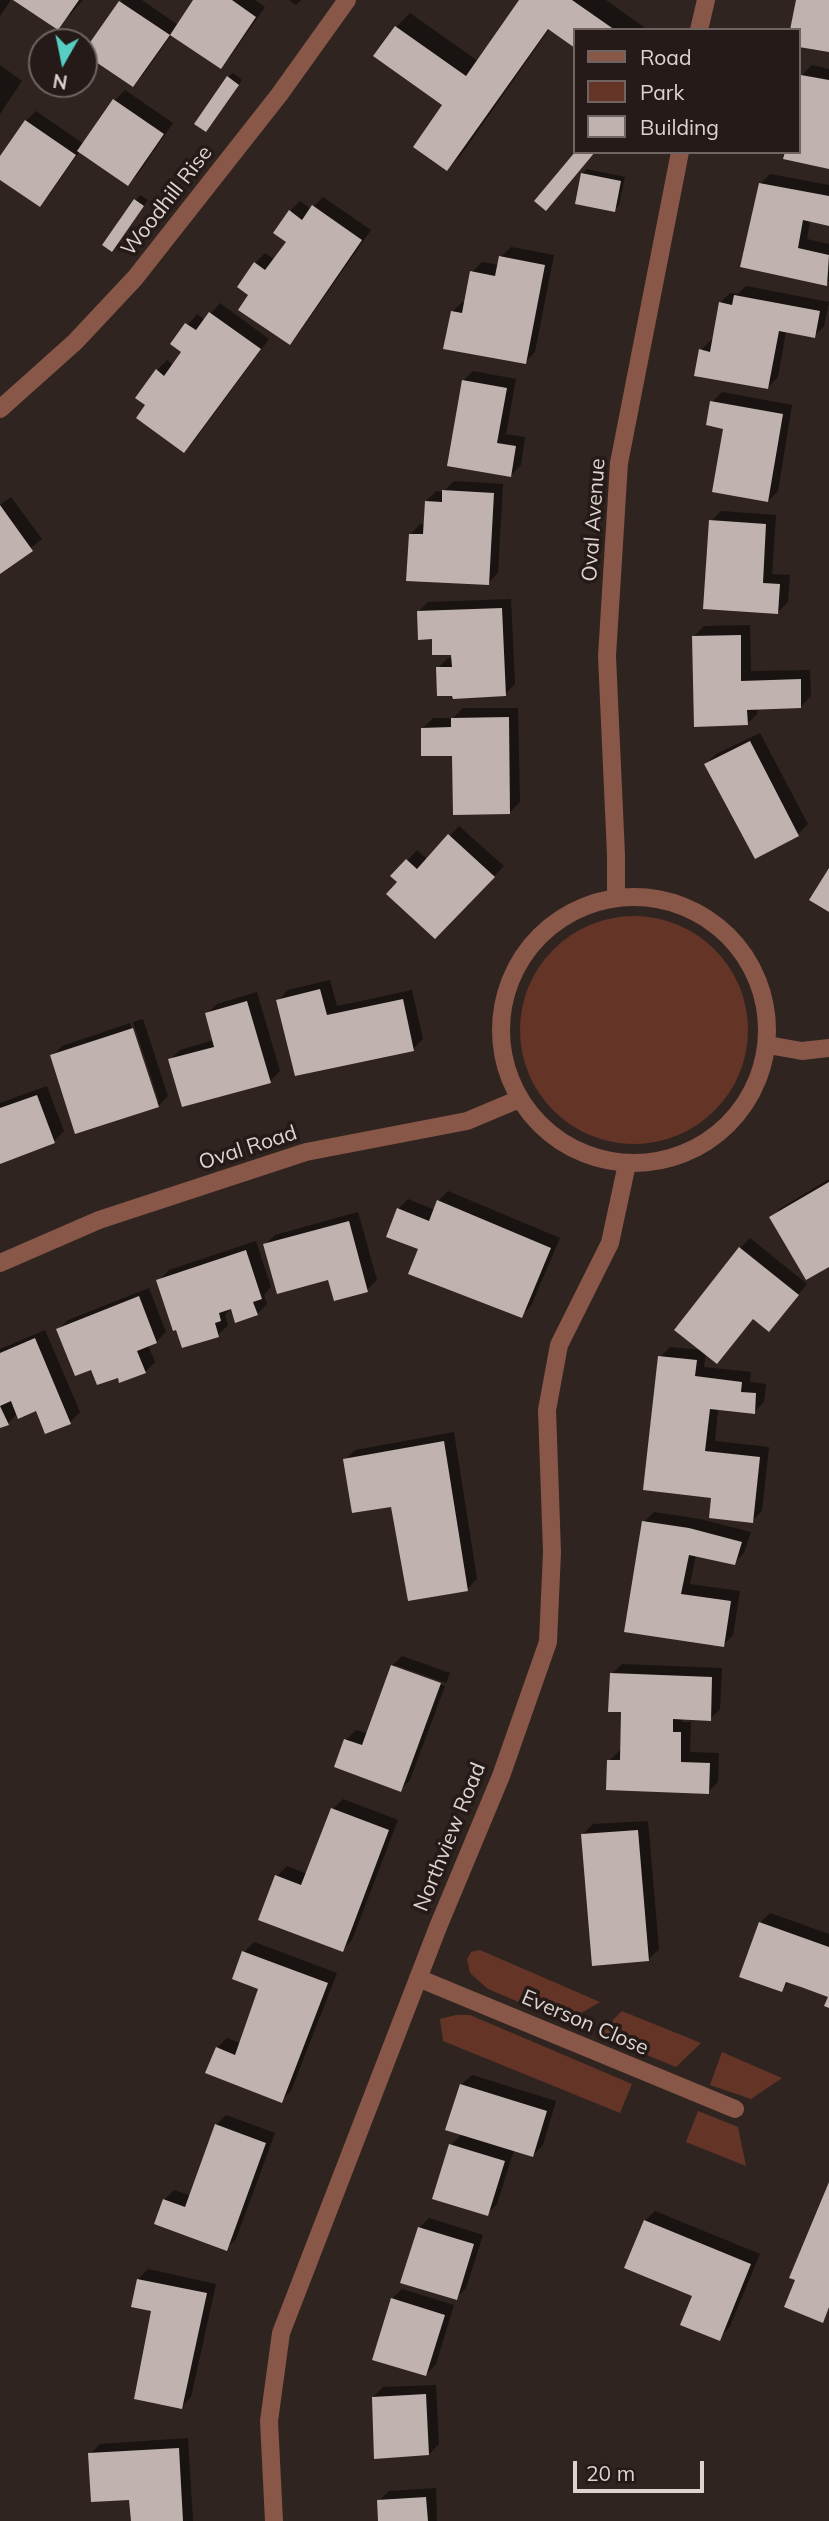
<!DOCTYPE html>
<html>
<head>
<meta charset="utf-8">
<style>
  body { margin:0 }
  #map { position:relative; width:829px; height:2521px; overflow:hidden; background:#2f2420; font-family:Mulish,sans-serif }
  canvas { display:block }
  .legend { position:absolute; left:573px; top:28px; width:228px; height:126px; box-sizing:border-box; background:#251a17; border:2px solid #6e6461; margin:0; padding:9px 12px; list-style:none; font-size:21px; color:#dbd4d1 }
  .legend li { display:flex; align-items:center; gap:14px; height:35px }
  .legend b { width:35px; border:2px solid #6e6461 }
  .north { position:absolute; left:28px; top:28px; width:70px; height:70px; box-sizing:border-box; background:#251a17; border:2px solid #6e6461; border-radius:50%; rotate:189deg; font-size:19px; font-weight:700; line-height:28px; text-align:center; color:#dbd4d1 }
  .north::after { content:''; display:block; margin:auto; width:24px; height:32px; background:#56cec4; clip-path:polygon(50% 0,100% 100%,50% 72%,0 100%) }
  .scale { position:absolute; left:573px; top:2461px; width:131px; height:32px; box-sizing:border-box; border:4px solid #dbd4d1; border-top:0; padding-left:9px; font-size:21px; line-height:24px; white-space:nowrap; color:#dbd4d1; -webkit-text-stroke:5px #251a17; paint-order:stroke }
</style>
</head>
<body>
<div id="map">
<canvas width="829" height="2521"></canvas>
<ul class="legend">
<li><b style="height:9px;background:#885748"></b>Road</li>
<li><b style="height:19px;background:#643527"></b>Park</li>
<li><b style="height:19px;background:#c0b2ae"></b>Building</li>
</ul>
<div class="north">N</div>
<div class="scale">20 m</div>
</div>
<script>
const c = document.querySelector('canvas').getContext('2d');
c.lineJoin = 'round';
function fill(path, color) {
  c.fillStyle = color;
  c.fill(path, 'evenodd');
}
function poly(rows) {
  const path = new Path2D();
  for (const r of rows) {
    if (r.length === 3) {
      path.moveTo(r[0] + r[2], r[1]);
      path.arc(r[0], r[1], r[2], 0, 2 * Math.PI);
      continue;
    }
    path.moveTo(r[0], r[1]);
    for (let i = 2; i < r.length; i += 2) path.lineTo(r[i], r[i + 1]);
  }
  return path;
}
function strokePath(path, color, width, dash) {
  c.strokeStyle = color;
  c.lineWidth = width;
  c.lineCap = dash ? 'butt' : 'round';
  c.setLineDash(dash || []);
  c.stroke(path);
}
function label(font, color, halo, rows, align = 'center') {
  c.font = font + ' Mulish,sans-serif';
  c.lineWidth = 7;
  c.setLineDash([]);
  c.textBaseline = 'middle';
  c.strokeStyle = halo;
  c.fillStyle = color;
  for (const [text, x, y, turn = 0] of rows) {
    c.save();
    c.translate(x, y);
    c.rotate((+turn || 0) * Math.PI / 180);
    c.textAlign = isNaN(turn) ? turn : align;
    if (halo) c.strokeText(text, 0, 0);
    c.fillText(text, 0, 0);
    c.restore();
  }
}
fill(poly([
  [634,1030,114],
  [480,1950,600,2002,566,2022,488,1989,470,1973,467,1959,471,1952],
  [622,2011,701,2043,676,2067,598,2035],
  [456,2015,470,2015,632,2084,620,2113,443,2041,440,2019],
  [722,2052,782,2078,751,2099,710,2085],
  [698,2111,738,2127,746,2166,686,2142]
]), '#643527');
fill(poly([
  [0,0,11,0,0,16],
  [16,0,83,0,58,28],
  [122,0,142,0,178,25,195,0,255,0,265,7,230,57,220,67,172,34,143,75,133,85,120,2],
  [289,0,301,0,296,5],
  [521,0,606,0,648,30,575,30,575,46,550,28,461,155,447,169,445,105,396,27,410,13,478,61],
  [0,65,22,81,0,114],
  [812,65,829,69,829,167,799,152,799,90,802,75],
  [233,73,242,80,211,125,228,77],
  [125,90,173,123,138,174,128,184,80,151,49,195,39,205,0,178,0,159,26,121,36,111,84,144,115,100],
  [587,169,625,177,619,205,615,210,582,174],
  [770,174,829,185,829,224,810,220,807,239,829,244,829,281,826,284,742,265,760,184],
  [140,195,148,200,116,245,104,244],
  [323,197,371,230,299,333,289,343,250,294,255,263,265,253,275,260,288,242,290,211,300,201,311,209],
  [511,247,554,255,535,352,525,362,452,312,462,302,466,303,472,272,482,262,499,265,501,257],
  [746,286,829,302,824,326,814,336,786,331,778,377,768,387,701,350,711,340,714,341,720,303,730,293,738,294],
  [220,303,269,339,194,441,184,451,148,405,157,370,167,360,174,366,184,352,172,344,197,314,205,320],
  [473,371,516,379,506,434,525,437,521,465,511,475,463,381],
  [722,392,792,405,778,491,768,501,712,402],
  [454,481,503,484,498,573,488,583,410,535,420,524,425,524,426,501,436,491,443,492],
  [11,497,42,539,0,572,0,505],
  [721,511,776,515,772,574,790,575,788,602,778,612,711,521],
  [511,599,515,684,505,694,438,668,448,658,453,658,452,653,433,637,418,612,428,602],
  [750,625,751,671,810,670,811,696,801,706,757,708,757,714,747,724,694,636,704,626],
  [463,708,518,708,520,802,510,812,454,754,423,728,433,718,453,718],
  [760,733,808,824,798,834,706,764,716,754],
  [459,826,504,866,435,937,399,882,393,876,417,850,428,860],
  [330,980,337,1006,412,990,423,1039,413,1049,278,1001,288,990],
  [257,992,280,1071,270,1081,170,1060,180,1050,214,1040,207,1014,217,1004],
  [143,1019,168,1096,158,1106,52,1056,62,1046,130,1023,155,1102,159,1102,133,1022],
  [47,1086,64,1131,54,1141,0,1162,0,1103],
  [829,1179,829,1264,771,1218,781,1208],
  [448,1191,560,1238,531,1306,521,1316,420,1248,398,1209,408,1199,435,1210,438,1201],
  [358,1212,377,1280,367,1290,330,1278,265,1245,275,1235],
  [750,1238,807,1284,779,1319,754,1317,717,1362,706,1353,704,1367,751,1372,750,1382,766,1384,764,1402,754,1412,718,1408,715,1441,769,1447,762,1511,752,1521,713,1497,660,1357,670,1347,703,1350,740,1248],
  [256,1241,271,1287,264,1295,267,1304,257,1314,232,1307,225,1315,228,1325,218,1335,159,1280,169,1270],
  [149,1288,166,1332,156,1342,148,1345,155,1362,145,1372,119,1375,92,1368,58,1330,68,1320],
  [45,1330,80,1412,70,1422,36,1409,17,1414,8,1423,0,1427,0,1349],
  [454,1432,477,1579,467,1589,392,1505,345,1460,355,1450],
  [654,1512,700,1519,751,1532,744,1553,734,1563,696,1555,690,1584,740,1591,733,1635,723,1645,626,1631,644,1522],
  [402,1656,450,1673,446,1683,395,1665,395,1668,445,1686,410,1780,400,1790,346,1740,356,1730,368,1734,392,1666],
  [622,1664,722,1668,720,1709,710,1719,682,1718,682,1722,691,1722,690,1752,719,1753,718,1782,708,1792,609,1761,619,1751,622,1751,623,1711,612,1674],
  [343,1799,398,1820,352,1940,342,1950,277,1876,287,1866,307,1874,333,1809],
  [648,1821,659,1949,649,1959,583,1834,593,1824],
  [770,1913,829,1934,829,1996,790,1981,782,1990,760,1923],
  [254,1942,337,1973,291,2091,281,2101,217,2048,227,2038,240,2043,261,1988,244,1952],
  [472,2075,556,2101,543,2145,533,2155,514,2150,497,2204,487,2214,451,2145,462,2134,461,2085],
  [226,2115,275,2133,236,2239,226,2249,164,2200,174,2190,191,2196,216,2125],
  [655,2211,760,2254,729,2328,719,2338,645,2221],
  [429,2218,483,2235,466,2288,456,2298,419,2228],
  [148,2269,216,2284,191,2397,181,2407,154,2310,138,2279],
  [402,2289,454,2305,436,2364,426,2374,392,2299],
  [436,2385,439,2444,429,2454,373,2397,383,2387],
  [188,2438,193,2521,133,2521,131,2498,90,2454,100,2444],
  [436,2488,437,2521,380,2521,379,2501,389,2491]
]), '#0007');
fill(poly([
  [13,0,79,0,58,30],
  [193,0,232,0,256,17,221,69,170,35],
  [519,0,572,0,615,30,575,30,575,48,548,29,447,171,413,147,442,105,373,56,395,26,466,76],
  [796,0,829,0,829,52,799,47,799,30,790,30],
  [119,1,170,35,133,87,84,54,84,51],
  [801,75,829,80,829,169,783,159,785,152,799,152],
  [227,76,239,85,206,132,194,124],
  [113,99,164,134,128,186,77,151],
  [25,120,76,155,40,207,0,180,0,156],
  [575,152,595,152,546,211,534,201],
  [581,173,621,181,615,212,575,204],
  [759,183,829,196,829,226,803,220,798,248,829,255,827,286,740,267],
  [134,199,144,206,112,252,102,245],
  [312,205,362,240,290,345,238,310,248,295,237,287,254,262,265,270,286,242,273,233,289,210,302,220],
  [499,256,545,265,526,364,443,349,451,311,462,313,470,271,495,276],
  [734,295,820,311,815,338,779,331,768,389,694,376,699,349,710,352,719,302,732,305],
  [209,312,261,349,184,453,136,418,145,405,135,398,156,369,164,376,181,352,170,344,185,323,196,330],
  [462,380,507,388,497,443,516,446,511,477,447,466],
  [710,401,783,414,768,502,712,492,723,429,706,425],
  [442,490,494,493,489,585,406,581,409,534,423,534,425,501,442,502],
  [0,505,33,551,0,574],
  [709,520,766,524,763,583,780,584,778,614,703,609],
  [502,608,506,696,453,699,452,696,437,696,436,667,452,667,451,655,432,655,432,639,418,640,417,611],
  [741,635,741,681,801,679,801,708,747,710,748,725,694,727,692,636],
  [509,717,510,814,453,815,452,756,421,756,421,728,451,727,451,718],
  [750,741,799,836,755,859,704,764],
  [448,834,495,877,435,939,386,894,397,882,390,876,406,859,417,869],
  [829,868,829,912,809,900],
  [320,989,327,1015,403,999,414,1051,295,1076,276,1000],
  [247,1001,271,1083,182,1107,168,1059,214,1047,205,1013],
  [133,1028,159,1107,75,1134,50,1055],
  [37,1095,55,1143,0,1164,0,1108],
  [829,1182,829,1267,806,1280,769,1217],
  [437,1200,551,1248,522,1318,408,1274,418,1249,386,1237,397,1208,429,1221],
  [349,1221,368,1292,334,1301,328,1280,277,1294,263,1244],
  [739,1247,799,1295,769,1332,753,1319,717,1364,674,1330],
  [246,1250,262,1299,253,1302,258,1315,235,1323,231,1309,219,1313,221,1321,215,1323,219,1337,182,1348,176,1330,173,1331,156,1280],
  [139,1296,157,1343,137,1351,146,1373,119,1383,118,1378,97,1385,91,1370,75,1376,56,1329],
  [35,1338,71,1424,45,1434,36,1411,18,1419,11,1401,0,1406,9,1425,0,1428,0,1353],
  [658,1356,697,1360,695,1376,742,1382,741,1392,756,1393,755,1414,710,1409,705,1451,760,1457,753,1523,709,1518,711,1498,643,1490],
  [444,1441,468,1591,408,1601,391,1507,352,1513,343,1459],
  [642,1521,689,1528,742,1542,735,1565,689,1555,681,1594,731,1601,724,1647,624,1632],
  [391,1665,441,1683,401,1792,334,1767,344,1739,362,1745],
  [610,1673,712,1677,711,1721,673,1719,673,1732,681,1732,681,1762,710,1763,709,1794,606,1790,607,1760,620,1760,621,1712,608,1712],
  [331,1808,389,1830,343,1952,258,1920,275,1875,301,1885],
  [638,1830,649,1961,592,1966,581,1834],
  [759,1922,829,1947,829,2008,824,2006,828,1997,801,1987,786,1982,782,1992,739,1977],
  [242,1951,328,1983,282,2103,205,2073,216,2047,235,2055,258,1989,232,1979],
  [460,2084,547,2111,533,2157,445,2130],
  [215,2124,266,2143,227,2251,154,2224,163,2199,185,2207],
  [449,2144,505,2161,488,2216,432,2199],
  [829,2182,829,2307,823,2323,784,2307,795,2280,789,2278],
  [644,2220,751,2264,720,2341,680,2325,692,2296,624,2268],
  [418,2227,474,2244,457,2300,400,2283],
  [137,2279,207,2293,182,2409,134,2399,151,2311,131,2307],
  [391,2298,445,2315,426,2376,372,2360],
  [426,2394,429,2455,374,2459,372,2397],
  [179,2448,183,2521,131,2521,129,2500,91,2502,88,2453],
  [426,2497,428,2521,378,2521,377,2500]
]), '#c0b2ae');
strokePath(poly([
  [699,30,706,0],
  [0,409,75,342,135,278,279,95,347,0],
  [634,1030,133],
  [616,897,616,855,607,656,619,463,680,152],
  [768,1045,802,1051,829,1048],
  [0,1263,99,1220,306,1152,467,1121,517,1100],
  [418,1978,735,2109],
  [274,2521,269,2421,281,2333,438,1927,501,1776,548,1642,552,1552,547,1410,559,1345,610,1243,627,1164]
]), '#885748', 18);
label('21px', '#dbd4d1', '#251a17', [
  ["Woodhill Rise",167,201,-52],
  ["Oval Avenue",594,520,-86],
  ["Oval Road",248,1148,-18],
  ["Northview Road",450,1837,-68],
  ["Everson Close",585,2023,23]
]);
</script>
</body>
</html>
